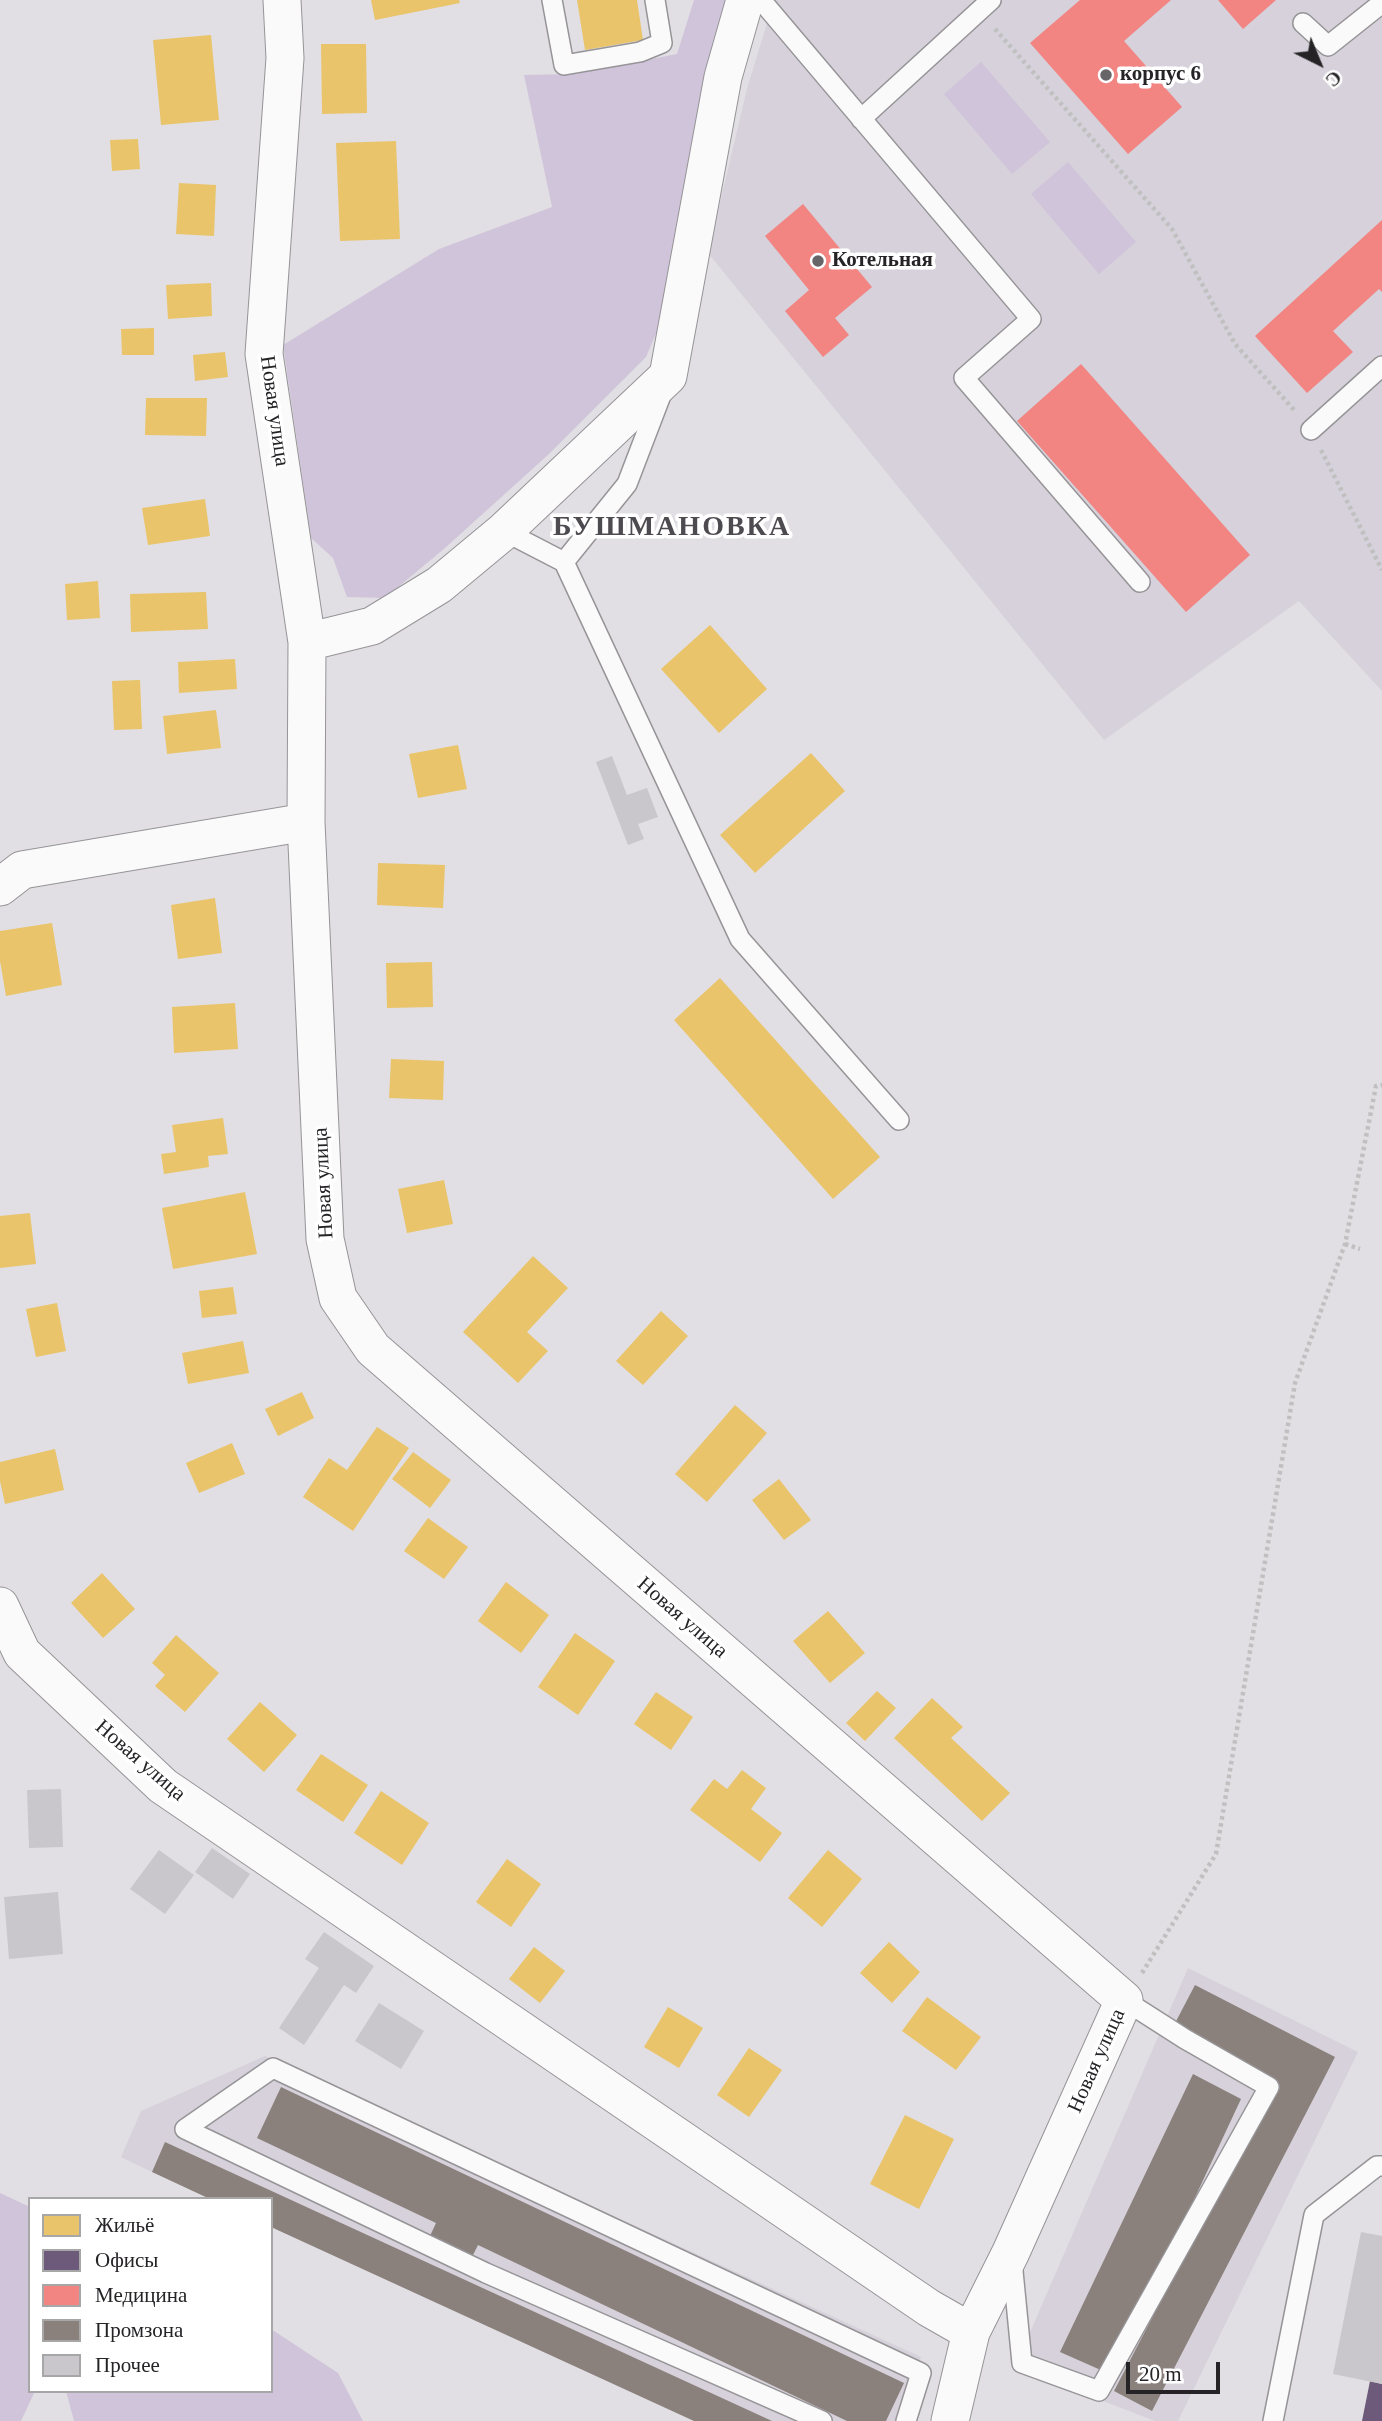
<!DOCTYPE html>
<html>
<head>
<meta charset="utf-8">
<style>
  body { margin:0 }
  #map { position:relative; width:1382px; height:2421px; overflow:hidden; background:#e1dfe3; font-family:"Times New Roman",serif }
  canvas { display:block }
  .legend { position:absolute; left:28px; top:2197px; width:245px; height:196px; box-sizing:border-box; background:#fff; border:2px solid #a8a7a8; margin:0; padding:9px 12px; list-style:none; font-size:21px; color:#252326 }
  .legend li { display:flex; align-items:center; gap:14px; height:35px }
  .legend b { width:35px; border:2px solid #a8a7a8 }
  .north { position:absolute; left:1284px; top:28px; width:70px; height:70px; -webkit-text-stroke:5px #fff; paint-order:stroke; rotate:137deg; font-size:19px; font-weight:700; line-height:28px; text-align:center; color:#252326 }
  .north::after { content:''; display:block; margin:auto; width:24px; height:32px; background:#252326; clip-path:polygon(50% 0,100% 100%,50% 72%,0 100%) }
  .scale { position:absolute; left:1126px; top:2362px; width:94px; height:32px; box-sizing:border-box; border:4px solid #252326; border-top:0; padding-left:9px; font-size:21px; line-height:24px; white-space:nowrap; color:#252326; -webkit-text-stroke:5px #fff; paint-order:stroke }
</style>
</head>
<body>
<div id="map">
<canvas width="1382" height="2421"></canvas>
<ul class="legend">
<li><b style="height:19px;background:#e9c46a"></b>Жильё</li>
<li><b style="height:19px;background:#6d597a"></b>Офисы</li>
<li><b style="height:19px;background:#f28482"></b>Медицина</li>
<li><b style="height:19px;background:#8a817c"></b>Промзона</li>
<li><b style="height:19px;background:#c9c7cb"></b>Прочее</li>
</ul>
<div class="north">С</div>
<div class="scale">20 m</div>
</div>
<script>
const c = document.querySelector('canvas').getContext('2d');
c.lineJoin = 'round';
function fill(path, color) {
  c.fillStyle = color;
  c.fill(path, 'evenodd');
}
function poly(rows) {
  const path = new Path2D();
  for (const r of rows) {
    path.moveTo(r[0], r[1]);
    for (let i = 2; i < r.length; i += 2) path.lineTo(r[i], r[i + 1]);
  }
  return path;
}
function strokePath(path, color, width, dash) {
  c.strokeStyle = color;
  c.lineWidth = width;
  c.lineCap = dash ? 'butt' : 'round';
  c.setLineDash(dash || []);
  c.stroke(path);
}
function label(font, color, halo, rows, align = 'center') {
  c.font = font + ' "Times New Roman",serif';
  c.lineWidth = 7;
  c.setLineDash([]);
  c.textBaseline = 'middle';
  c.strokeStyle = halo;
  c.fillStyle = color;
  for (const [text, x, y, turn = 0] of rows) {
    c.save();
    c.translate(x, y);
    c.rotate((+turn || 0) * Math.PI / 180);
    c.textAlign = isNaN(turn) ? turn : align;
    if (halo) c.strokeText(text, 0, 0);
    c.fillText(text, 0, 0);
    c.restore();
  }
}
fill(poly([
  [774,0,1382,0,1382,691,1299,601,1104,740,708,253,747,89],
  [1188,1968,1358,2052,1178,2421,1155,2421,1015,2367],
  [265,2056,921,2357,897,2421,694,2421,271,2227,271,2199,152,2172,121,2157,141,2111]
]), '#d6d1da');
fill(poly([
  [694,0,734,0,670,301,646,357,549,454,445,548,385,598,347,597,333,558,311,538,283,345,439,249,552,207,524,75,575,74,677,54],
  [981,62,1050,142,1012,174,944,94],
  [1068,162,1136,242,1099,274,1031,194],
  [0,2193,30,2207,30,2391,35,2391,21,2421,0,2421],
  [271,2329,338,2373,363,2421,74,2421,66,2391,271,2391]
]), '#d0c4da');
fill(poly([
  [371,0,459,0,460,3,375,20],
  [577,0,637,0,643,40,585,50],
  [211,35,219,120,161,125,153,40],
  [321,44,366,44,367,113,322,114],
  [138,139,140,169,112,171,110,140],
  [396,141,400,239,340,241,336,143],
  [179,183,216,185,214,236,176,234],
  [211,283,212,316,168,319,166,285],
  [154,328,154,355,122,355,121,329],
  [225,352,228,377,195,381,193,355],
  [146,398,207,398,206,436,145,435],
  [205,499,210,536,148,545,142,508],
  [98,581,100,618,67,620,65,584],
  [206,592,208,629,131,632,130,594],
  [710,625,767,689,719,733,661,669],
  [235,659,237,689,179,693,178,662],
  [140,680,142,729,114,730,112,681],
  [216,710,221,748,167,754,163,716],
  [458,745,467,789,418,798,409,754],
  [811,753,845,791,755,873,720,835],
  [378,863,445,865,443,908,377,905],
  [215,898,222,953,178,959,171,905],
  [52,923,62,985,6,996,0,961,0,931],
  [432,962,433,1007,387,1008,386,963],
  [720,978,880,1157,833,1199,674,1020],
  [235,1003,238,1049,174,1053,172,1007],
  [391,1059,444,1061,443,1100,389,1098],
  [223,1118,228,1154,208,1156,209,1167,164,1174,161,1154,176,1152,172,1125],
  [444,1180,453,1224,407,1233,398,1189],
  [245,1192,257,1254,173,1269,162,1208],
  [30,1213,36,1264,0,1268,0,1216],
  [533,1256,568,1288,527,1332,548,1351,518,1383,463,1332],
  [233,1287,237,1314,202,1318,199,1291],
  [57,1303,66,1351,36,1357,26,1309],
  [661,1311,688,1336,643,1385,616,1361],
  [243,1341,249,1373,188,1384,182,1353],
  [302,1392,314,1418,278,1436,265,1409],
  [735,1405,767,1433,707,1502,675,1474],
  [377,1427,409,1448,353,1531,303,1497,329,1458,347,1470],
  [232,1443,245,1474,199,1493,186,1463],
  [55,1449,64,1490,5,1504,0,1481,0,1462],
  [413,1452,451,1480,430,1508,392,1479],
  [779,1479,811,1520,784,1540,752,1500],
  [428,1518,468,1547,444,1579,404,1551],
  [102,1573,135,1609,103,1638,71,1603],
  [506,1582,549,1615,521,1653,478,1621],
  [828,1611,865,1653,830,1683,793,1641],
  [575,1633,615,1661,578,1715,538,1687],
  [176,1635,219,1673,185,1712,155,1686,165,1675,152,1663],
  [877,1691,896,1708,865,1741,846,1723],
  [656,1692,693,1717,671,1750,634,1724],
  [932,1698,963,1727,951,1738,1010,1793,982,1821,894,1738],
  [260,1702,297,1735,264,1772,227,1739],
  [321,1754,368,1785,343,1822,296,1790],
  [742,1770,766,1788,751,1809,782,1833,760,1862,690,1810,714,1779,727,1789],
  [381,1791,429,1823,402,1865,354,1833],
  [828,1850,862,1879,822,1927,788,1898],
  [507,1859,541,1884,511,1927,476,1902],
  [889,1942,920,1972,892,2003,860,1973],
  [534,1947,565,1971,540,2003,509,1979],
  [927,1997,981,2037,956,2070,902,2031],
  [668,2007,703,2028,679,2068,644,2047],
  [749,2048,782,2070,749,2117,717,2095],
  [905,2115,954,2139,919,2209,870,2184]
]), '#e9c46a');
fill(poly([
  [1370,2381,1382,2384,1382,2421,1362,2421]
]), '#6d597a');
fill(poly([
  [1080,0,1171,0,1124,41,1182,107,1128,154,1030,43],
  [1218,0,1276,0,1243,29],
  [803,204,872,287,835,318,849,335,823,357,785,311,809,290,765,236],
  [1382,220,1382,292,1379,289,1333,331,1353,352,1307,393,1255,336],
  [1081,364,1250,555,1186,612,1017,421]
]), '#f28482');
fill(poly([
  [1195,1985,1335,2057,1152,2411,1114,2391,1276,2080,1173,2027],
  [1193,2074,1241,2099,1112,2375,1060,2352],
  [281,2087,904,2383,886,2421,847,2421,478,2245,472,2257,430,2236,436,2223,257,2138],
  [165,2142,772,2421,694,2421,271,2227,271,2199,210,2199,152,2172]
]), '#8a817c');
fill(poly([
  [612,756,627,795,647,788,658,817,638,824,644,839,628,845,596,762],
  [61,1789,63,1847,29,1848,27,1790],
  [212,1848,250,1874,233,1899,195,1872],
  [159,1850,194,1875,165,1914,130,1889],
  [58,1892,63,1954,9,1959,4,1897],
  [324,1932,374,1966,356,1993,344,1985,304,2045,279,2028,319,1968,305,1959],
  [379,2003,424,2031,401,2069,355,2041],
  [1361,2232,1382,2236,1382,2384,1333,2374]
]), '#c9c7cb');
const service = poly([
  [552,0,564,65,640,52,662,43,655,0],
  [761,0,1031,319,964,378,1140,582],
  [1303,23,1328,46,1382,3],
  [861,119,991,0],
  [1311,430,1382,366],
  [504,531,564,562,740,939,899,1120],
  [564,562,627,484,663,390],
  [1012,2261,1022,2363,1099,2391,1269,2087,1185,2039,1124,2000],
  [822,2421,486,2273,185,2129,273,2068,921,2373,906,2421],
  [1273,2421,1314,2215,1377,2166,1382,2166]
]);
const minor = poly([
  [282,0,285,58,264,354,307,642,306,822,325,1239,338,1298,373,1349,1124,2000,1011,2252,971,2332,950,2421],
  [307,642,372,626,439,585,504,531,668,376,723,77,745,0],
  [0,887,22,870,306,822],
  [0,1606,22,1653,163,1786,929,2308,971,2332]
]);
strokePath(service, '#969497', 22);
strokePath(minor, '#969497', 39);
strokePath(poly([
  [995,29,1172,229,1235,344,1295,411],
  [1321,450,1382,570],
  [1345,1244,1360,1249],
  [1142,1973,1216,1854,1295,1383,1345,1244,1376,1086,1382,1085]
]), '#c0c0c1', 4.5, [3.5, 3.5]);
strokePath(service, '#fafafb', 19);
strokePath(minor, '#fafafb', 37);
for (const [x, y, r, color] of [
  [1106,75,7,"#676568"],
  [818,261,7,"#676568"]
]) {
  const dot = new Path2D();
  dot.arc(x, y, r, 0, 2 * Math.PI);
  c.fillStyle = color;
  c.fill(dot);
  strokePath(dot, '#fff', 2.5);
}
label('bold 21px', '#252326', '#fff', [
  ["корпус 6",1120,75],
  ["Котельная",832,261]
], 'left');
label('21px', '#252326', '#fff', [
  ["Новая улица",274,411,82],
  ["Новая улица",324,1183,-93],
  ["Новая улица",682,1618,41],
  ["Новая улица",140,1761,41],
  ["Новая улица",1097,2061,-66]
]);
c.letterSpacing = '2px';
label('bold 28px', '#4d4a50', '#fff', [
  ["БУШМАНОВКА",672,528]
]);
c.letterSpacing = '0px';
</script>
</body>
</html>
